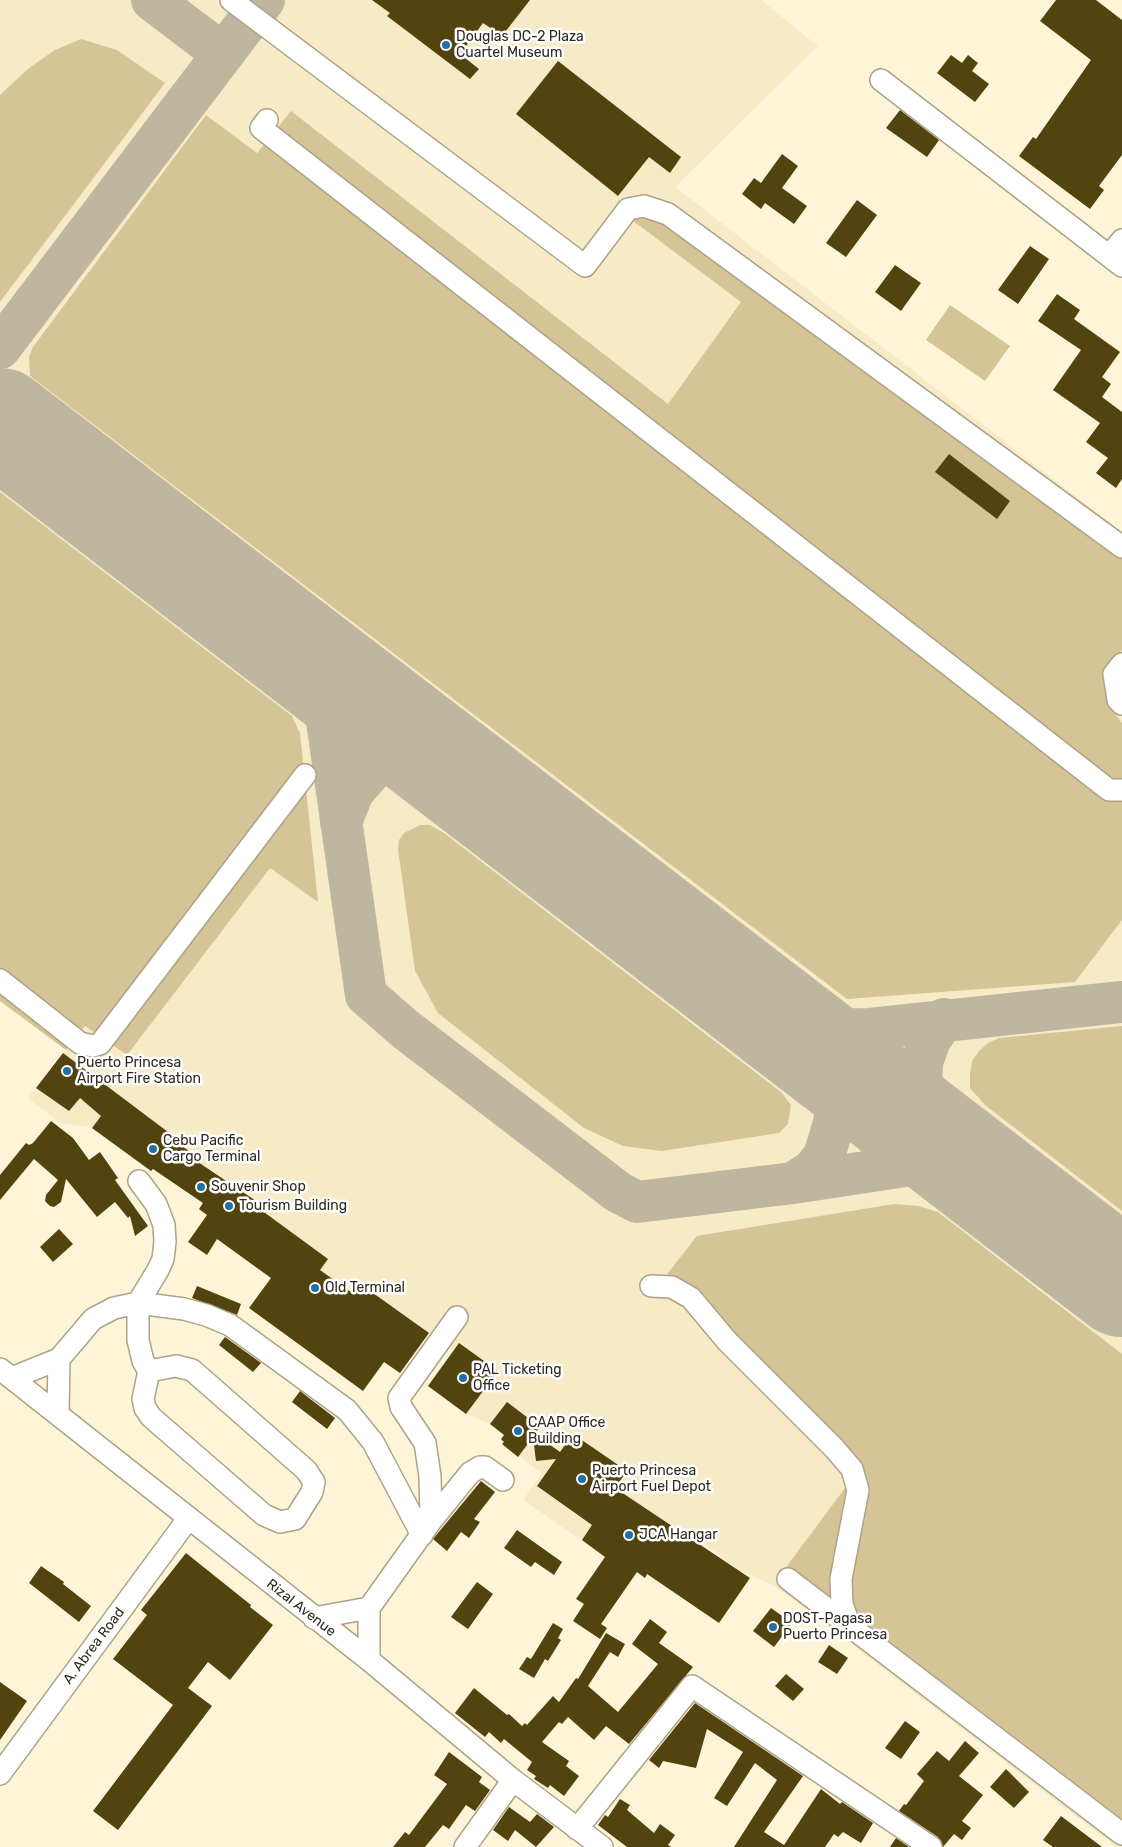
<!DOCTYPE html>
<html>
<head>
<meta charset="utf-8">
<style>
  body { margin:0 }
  canvas { display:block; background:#fef4d7 }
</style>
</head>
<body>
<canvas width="1122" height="1847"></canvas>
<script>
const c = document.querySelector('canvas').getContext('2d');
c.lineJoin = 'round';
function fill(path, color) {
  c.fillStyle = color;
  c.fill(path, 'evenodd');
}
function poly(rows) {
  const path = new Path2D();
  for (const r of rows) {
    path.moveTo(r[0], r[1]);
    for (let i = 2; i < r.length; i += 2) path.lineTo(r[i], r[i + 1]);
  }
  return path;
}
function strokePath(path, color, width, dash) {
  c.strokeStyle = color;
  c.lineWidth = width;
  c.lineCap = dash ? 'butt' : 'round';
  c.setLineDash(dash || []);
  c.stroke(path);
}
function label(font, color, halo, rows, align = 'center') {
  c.font = font + ' Rubik,sans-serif';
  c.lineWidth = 5;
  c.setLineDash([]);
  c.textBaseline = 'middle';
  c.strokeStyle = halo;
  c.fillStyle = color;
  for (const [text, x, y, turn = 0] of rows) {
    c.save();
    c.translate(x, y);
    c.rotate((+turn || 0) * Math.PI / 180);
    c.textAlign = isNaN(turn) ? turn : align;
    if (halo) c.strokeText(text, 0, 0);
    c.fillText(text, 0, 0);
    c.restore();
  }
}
fill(poly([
  [0,0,761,0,818,46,675,187,1122,532,1122,1847,1116,1847,775,1586,741,1571,681,1527,645,1578,633,1570,630,1574,523,1500,542,1473,502,1444,504,1442,501,1439,504,1435,490,1424,466,1414,428,1386,453,1351,429,1333,297,1297,231,1249,239,1238,199,1209,203,1203,153,1169,151,1171,92,1128,60,1123,28,1098,66,1050,0,1001]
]), '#f7eac6');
fill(poly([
  [81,39,117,50,165,83,0,302,0,95,29,68,55,50],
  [291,111,668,404,741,302,632,220,638,215,655,215,1122,551,1122,650,1112,663,1105,683,1105,693,1108,705,1122,723,1122,920,1075,982,847,999,30,376,29,357,33,347,206,115,257,153],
  [950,305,1010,346,985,381,926,340],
  [0,492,292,716,300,733,318,902,270,868,127,1055,85,1026,66,1050,0,1001],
  [420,825,430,825,444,833,781,1092,791,1105,788,1124,779,1133,662,1151,623,1146,584,1128,438,1013,415,971,398,849,399,840,404,833],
  [1122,1026,1122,1211,985,1105,970,1088,970,1074,972,1061,979,1051,988,1043,999,1038],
  [894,1204,919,1206,938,1212,1122,1354,1122,1840,781,1574,854,1476,661,1282,697,1236]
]), '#d5c496');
strokePath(poly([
  [152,0,223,54],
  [0,348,264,0],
  [315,664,324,700,366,995,405,1029,618,1192,637,1202,793,1183,958,1158],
  [341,822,353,792,373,769,419,744],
  [944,1019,930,1040,922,1062,921,1102,928,1125,958,1158],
  [793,1030,870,1029,1122,1002],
  [793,1183,812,1171,824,1156,834,1123,836,1110,832,1097,813,1047]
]), '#beb69f', 42);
strokePath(poly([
  [0,422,1122,1283]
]), '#beb69f', 108);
fill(poly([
  [372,0,530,0,502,36,483,23,460,54,479,69,470,79,387,16,390,13],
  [1056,0,1096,0,1122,20,1122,155,1099,186,1104,190,1090,209,1019,156,1033,137,1036,139,1091,60,1040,21],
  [951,55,962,63,968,55,978,63,972,71,989,84,975,102,937,73],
  [558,61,681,157,670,173,649,157,618,196,516,114],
  [900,110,939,140,927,157,886,128],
  [782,154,798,166,782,188,807,206,794,224,765,203,761,209,742,194,754,178,761,183],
  [857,200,877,215,846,257,826,243],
  [1030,246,1049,259,1018,304,998,290],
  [895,265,921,283,901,311,875,292],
  [1057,294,1080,310,1074,319,1120,352,1102,377,1111,384,1102,397,1122,412,1122,479,1116,488,1096,473,1108,458,1086,442,1100,423,1053,390,1081,350,1038,321],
  [949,454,1010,501,997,519,935,472],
  [63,1053,176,1138,174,1140,197,1157,195,1160,259,1203,257,1207,328,1259,320,1270,352,1293,359,1283,429,1333,400,1373,384,1362,363,1391,249,1308,271,1278,217,1239,207,1255,188,1242,207,1215,199,1209,203,1203,153,1169,151,1171,92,1128,101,1116,80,1098,69,1111,36,1088],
  [51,1121,73,1138,89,1160,100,1152,118,1178,115,1180,148,1226,135,1236,130,1216,128,1218,115,1202,97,1217,66,1179,61,1202,54,1207,50,1206,45,1201,46,1195,58,1180,34,1159,0,1200,0,1175,26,1143,29,1145,33,1143],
  [59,1229,73,1244,53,1262,40,1247],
  [197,1286,241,1304,237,1315,192,1298],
  [225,1337,261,1363,253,1372,219,1345],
  [459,1343,498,1371,466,1414,428,1386],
  [300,1391,335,1418,327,1429,292,1402],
  [507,1402,540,1427,535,1434,560,1452,573,1434,627,1471,615,1488,750,1578,719,1623,647,1574,645,1578,637,1572,601,1624,607,1628,600,1639,573,1621,584,1604,576,1599,605,1557,582,1540,592,1525,537,1486,556,1459,536,1461,533,1437,518,1457,502,1444,504,1442,501,1439,504,1435,490,1424],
  [481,1481,495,1492,474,1519,480,1522,469,1538,461,1532,447,1551,433,1539],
  [517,1530,562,1562,554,1575,535,1562,531,1567,504,1548],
  [186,1553,251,1605,250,1607,273,1625,230,1680,208,1662,188,1688,212,1706,118,1830,93,1811,173,1705,113,1659,147,1615,141,1610],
  [41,1566,64,1582,63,1584,91,1606,79,1622,29,1583],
  [477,1582,493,1594,468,1629,451,1617],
  [771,1608,792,1623,774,1647,753,1631],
  [650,1619,667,1632,659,1643,693,1667,629,1744,606,1726,594,1740,568,1717,562,1724,559,1722,542,1742,569,1761,566,1766,579,1776,564,1796,550,1785,548,1788,534,1779,536,1776,527,1770,532,1762,504,1739,501,1743,489,1732,485,1737,455,1713,474,1688,507,1715,509,1714,522,1726,525,1723,527,1725,553,1696,559,1702,576,1678,578,1679,606,1633,625,1644,618,1657,610,1652,588,1686,618,1712,658,1664,632,1644],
  [553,1623,563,1629,558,1638,561,1640,548,1661,545,1659,534,1678,519,1669,527,1657,531,1659],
  [829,1645,848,1658,837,1674,818,1662],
  [786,1674,804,1689,793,1701,775,1686],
  [0,1682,27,1701,0,1740],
  [695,1703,803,1776,764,1832,784,1845,821,1789,840,1804,842,1802,873,1823,861,1843,843,1832,838,1837,834,1834,825,1847,734,1847,777,1780,755,1763,727,1806,714,1798,743,1752,707,1729,696,1768,663,1761,659,1768,649,1760],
  [905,1721,920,1732,901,1759,885,1748],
  [965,1741,979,1753,959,1776,983,1795,962,1821,971,1828,962,1840,954,1834,943,1847,938,1837,899,1811,904,1804,906,1805,924,1781,917,1774,937,1751,949,1761],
  [449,1752,482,1777,479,1782,490,1790,475,1811,466,1805,449,1829,443,1825,425,1847,393,1847,405,1832,409,1835,447,1784,434,1775],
  [1006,1769,1029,1792,1014,1808,990,1787],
  [620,1799,630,1805,627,1810,654,1833,660,1824,675,1835,668,1845,671,1847,627,1847,598,1825,605,1815,608,1817],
  [509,1807,530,1822,537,1814,554,1827,536,1847,515,1830,508,1841,493,1830],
  [1061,1816,1102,1847,1053,1847,1043,1840],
  [896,1838,909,1847,890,1847]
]), '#53430e');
const minor = poly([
  [231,0,585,266,628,209,644,206,668,214,1122,547],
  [881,80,1122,266],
  [267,120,261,128,1109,790,1122,790],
  [1109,256,1122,240],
  [1122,664,1114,674,1118,700,1122,704],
  [0,980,80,1043,93,1046,100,1044,305,775],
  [651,1286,672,1287,691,1298,727,1341,834,1448,852,1469,858,1490,841,1579,842,1604,849,1624],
  [138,1303,138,1340,143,1361,149,1371,143,1399,145,1408,151,1417,264,1515,280,1522,295,1519,312,1492,314,1482,306,1470,192,1370,176,1366,149,1371],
  [138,1303,158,1270,163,1259,165,1242,164,1225,156,1204,139,1181],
  [0,1369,369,1660,513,1780,602,1847],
  [12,1378,59,1359,93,1319,114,1308,138,1303,184,1309,206,1315,230,1325,347,1410,373,1442,422,1535],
  [58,1414,59,1359],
  [431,1521,430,1476,425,1443,401,1407,399,1398,457,1317],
  [788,1579,1122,1834],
  [369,1608,431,1521,470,1473,480,1467,485,1467,503,1480],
  [369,1608,369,1660],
  [314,1618,369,1608],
  [0,1774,188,1519],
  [577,1829,692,1686,931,1847],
  [465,1847,513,1780]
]);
strokePath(minor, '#aca388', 24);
strokePath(minor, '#fff', 21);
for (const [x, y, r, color] of [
  [446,45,5,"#2071a2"],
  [67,1071,5,"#2071a2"],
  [153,1149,5,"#2071a2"],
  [201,1187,5,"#2071a2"],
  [229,1206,5,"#2071a2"],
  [315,1288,5,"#2071a2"],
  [463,1378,5,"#2071a2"],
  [518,1431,5,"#2071a2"],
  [582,1479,5,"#2071a2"],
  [629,1535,5,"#2071a2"],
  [773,1627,5,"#2071a2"]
]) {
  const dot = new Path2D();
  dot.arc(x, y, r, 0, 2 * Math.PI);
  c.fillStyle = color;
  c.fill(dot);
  strokePath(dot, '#fff', 2);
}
label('14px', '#2e2a1f', '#fff', [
  ["Douglas DC-2 Plaza",456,37],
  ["Cuartel Museum",456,53],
  ["Puerto Princesa",77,1063],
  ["Airport Fire Station",77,1079],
  ["Cebu Pacific",163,1141],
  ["Cargo Terminal",163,1157],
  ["Souvenir Shop",211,1187],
  ["Tourism Building",239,1206],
  ["Old Terminal",325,1288],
  ["PAL Ticketing",473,1370],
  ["Office",473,1386],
  ["CAAP Office",528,1423],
  ["Building",528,1439],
  ["Puerto Princesa",592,1471],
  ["Airport Fuel Depot",592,1487],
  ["JCA Hangar",639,1535],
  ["DOST-Pagasa",783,1619],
  ["Puerto Princesa",783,1635]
], 'left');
label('14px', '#2e2a1f', '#fff', [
  ["Rizal Avenue",301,1608,38],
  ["A. Abrea Road",94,1646,-53]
]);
</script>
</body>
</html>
